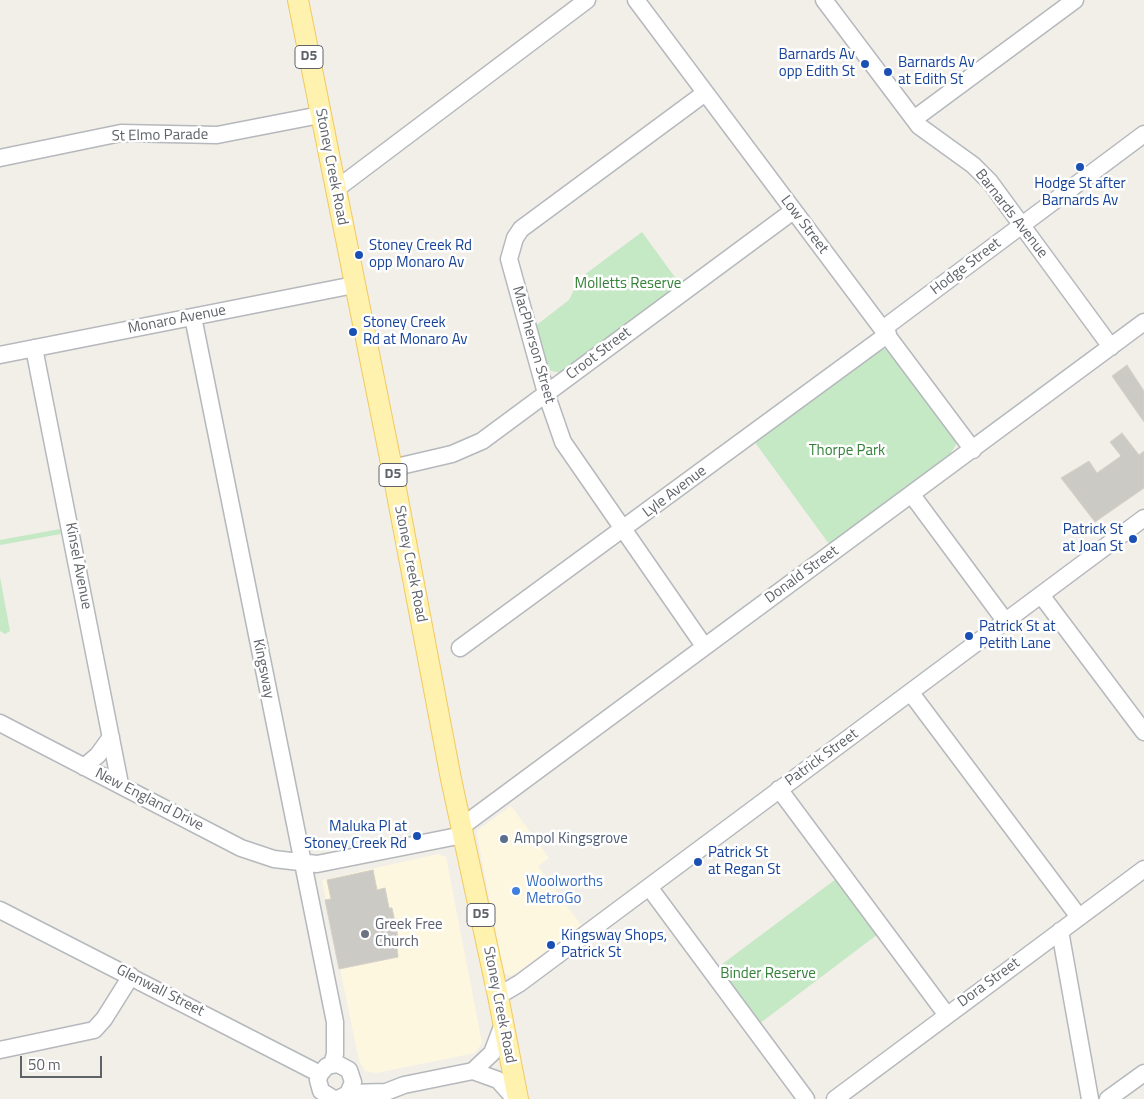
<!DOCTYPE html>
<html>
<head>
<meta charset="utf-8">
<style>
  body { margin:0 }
  #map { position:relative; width:1144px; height:1099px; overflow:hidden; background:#f1efe8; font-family:"Titillium Web",sans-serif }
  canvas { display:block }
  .scale { position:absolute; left:20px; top:1056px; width:82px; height:22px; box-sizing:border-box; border:2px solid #5f6368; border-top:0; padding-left:6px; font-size:15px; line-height:18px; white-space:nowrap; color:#5f6368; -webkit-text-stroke:4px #fff; paint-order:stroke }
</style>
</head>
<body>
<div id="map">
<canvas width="1144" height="1099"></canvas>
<div class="scale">50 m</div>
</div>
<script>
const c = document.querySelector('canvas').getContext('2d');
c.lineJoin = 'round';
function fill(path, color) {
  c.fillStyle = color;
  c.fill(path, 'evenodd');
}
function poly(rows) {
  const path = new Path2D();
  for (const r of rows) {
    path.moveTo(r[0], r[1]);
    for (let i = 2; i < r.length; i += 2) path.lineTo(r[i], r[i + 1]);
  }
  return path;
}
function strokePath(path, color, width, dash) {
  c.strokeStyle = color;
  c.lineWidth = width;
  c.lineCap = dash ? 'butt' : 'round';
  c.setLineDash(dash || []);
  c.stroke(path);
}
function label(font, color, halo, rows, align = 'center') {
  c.font = font + ' "Titillium Web",sans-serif';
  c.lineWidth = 5;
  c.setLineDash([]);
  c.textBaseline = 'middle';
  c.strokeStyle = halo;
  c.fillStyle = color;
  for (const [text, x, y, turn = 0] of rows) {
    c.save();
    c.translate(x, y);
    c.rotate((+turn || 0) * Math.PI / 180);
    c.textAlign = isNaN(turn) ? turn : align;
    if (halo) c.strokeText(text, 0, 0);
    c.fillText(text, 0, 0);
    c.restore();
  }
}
fill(poly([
  [511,806,549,858,538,866,581,925,515,974,510,976,505,973,503,968,477,835,478,830],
  [438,854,446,857,482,1043,475,1053,376,1073,365,1071,359,1061,322,880]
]), '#fef7e0');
fill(poly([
  [642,232,682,287,563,373,551,371,546,366,534,327,569,300,580,278],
  [885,349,893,352,957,442,956,445,950,454,829,544,754,441,880,350],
  [60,529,61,534,0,545,0,540],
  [0,577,10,631,5,634,0,631],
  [836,879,878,934,759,1024,717,968]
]), '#c5e8c5');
const building = poly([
  [1127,365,1144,391,1144,422,1112,376,1127,365],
  [1122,433,1139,455,1144,451,1144,488,1095,522,1061,478,1089,461,1097,473,1121,456,1110,442,1122,433],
  [373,870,377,890,385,888,389,908,392,908,400,947,397,948,398,957,339,969,325,900,331,899,327,880,373,870]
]);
fill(building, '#cccac5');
strokePath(building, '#d6d1c6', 1);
const minor = poly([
  [636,0,973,450],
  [824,0,919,126,973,165,990,182,1111,347],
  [914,119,1075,0],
  [0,158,121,133,217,135,320,115],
  [335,190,587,0],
  [193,317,335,1022,335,1054,332,1064],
  [884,328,1144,134],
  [34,348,120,784],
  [0,355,354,285],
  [392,468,452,454,482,441,793,211],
  [912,495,1006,622],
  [1041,595,1144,732],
  [704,646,563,442,546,393,509,259,515,238,521,229,705,93],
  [460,648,888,334],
  [911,693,1079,917],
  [0,723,241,848,274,859,317,864,463,835],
  [84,767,98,755,111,737],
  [779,789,946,1014],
  [461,827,1144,322],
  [649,887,806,1099],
  [0,910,320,1074],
  [1060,931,1090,1099],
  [498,996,520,983,1144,518],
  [0,1050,94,1030,104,1019,131,976],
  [473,1071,498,1080,515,1099],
  [349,1093,386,1092,404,1085,473,1071,492,1053,503,1024],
  [334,1099,321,1091,318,1080,320,1074,327,1066,338,1064,349,1070,353,1082,348,1094,338,1099],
  [835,1099,1144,869],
  [1108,1099,1144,1073]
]);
const major = poly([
  [298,0,392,468,451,779,498,996,518,1099]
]);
strokePath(minor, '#b5b8bc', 19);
strokePath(major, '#f2c960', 22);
strokePath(minor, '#fff', 16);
strokePath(major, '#fff2af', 20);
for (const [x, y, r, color] of [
  [865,64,5,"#1a4fb4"],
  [888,72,5,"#1a4fb4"],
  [1080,167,5,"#1a4fb4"],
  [359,255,5,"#1a4fb4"],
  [353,332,5,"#1a4fb4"],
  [1133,539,5,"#1a4fb4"],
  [969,636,5,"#1a4fb4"],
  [417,836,5,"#1a4fb4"],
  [504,839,5,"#5c6f8a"],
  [698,862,5,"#1a4fb4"],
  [516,891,5,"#3f7fe0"],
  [365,934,5,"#6b7280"],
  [551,945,5,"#1a4fb4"]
]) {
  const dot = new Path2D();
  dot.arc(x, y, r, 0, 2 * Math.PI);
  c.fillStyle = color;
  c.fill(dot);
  strokePath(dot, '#fff', 2);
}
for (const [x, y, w] of [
  [309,57,28],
  [393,475,28],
  [481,915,28]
]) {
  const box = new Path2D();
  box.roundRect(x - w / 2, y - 11.5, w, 23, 4);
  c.fillStyle = '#fff';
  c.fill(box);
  strokePath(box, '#5f6368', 1);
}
label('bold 14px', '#5f6368', null, [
  ["D5",309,57],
  ["D5",393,475],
  ["D5",481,915]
]);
label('15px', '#164399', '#fff', [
  ["Barnards Av",855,55,"right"],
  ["opp Edith St",855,72,"right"],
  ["Barnards Av",898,63],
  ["at Edith St",898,80],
  ["Hodge St after",1080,184,"center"],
  ["Barnards Av",1080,201,"center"],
  ["Stoney Creek Rd",369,246],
  ["opp Monaro Av",369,263],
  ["Stoney Creek",363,323],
  ["Rd at Monaro Av",363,340],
  ["Patrick St",1123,530,"right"],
  ["at Joan St",1123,547,"right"],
  ["Patrick St at",979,627],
  ["Petith Lane",979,644],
  ["Maluka Pl at",407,827,"right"],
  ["Stoney Creek Rd",407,844,"right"],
  ["Patrick St",708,853],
  ["at Regan St",708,870],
  ["Kingsway Shops,",561,936],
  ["Patrick St",561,953]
], 'left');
label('15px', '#5f6368', '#fff', [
  ["St Elmo Parade",160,136,-1],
  ["Stoney Creek Road",331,167,79],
  ["Barnards Avenue",1011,214,52],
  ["Low Street",804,225,53],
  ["Hodge Street",966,267,-37],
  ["Monaro Avenue",177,320,-11],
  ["MacPherson Street",533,345,74],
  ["Croot Street",599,354,-37],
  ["Lyle Avenue",675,492,-37],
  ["Stoney Creek Road",410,564,79],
  ["Kinsel Avenue",78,566,79],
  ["Donald Street",802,575,-36],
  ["Kingsway",263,669,79],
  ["Patrick Street",822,758,-36],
  ["New England Drive",149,800,27],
  ["Dora Street",989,983,-36],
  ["Glenwall Street",160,991,27],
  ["Stoney Creek Road",499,1005,79]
]);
label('15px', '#348238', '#fff', [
  ["Molletts Reserve",628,284],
  ["Thorpe Park",847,451],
  ["Binder Reserve",768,974]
]);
label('15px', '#4e5e75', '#fff', [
  ["Ampol Kingsgrove",514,839]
], 'left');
label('15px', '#366cbe', '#fff', [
  ["Woolworths",526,882],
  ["MetroGo",526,899]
], 'left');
label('15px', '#5b616d', '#fff', [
  ["Greek Free",375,925],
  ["Church",375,942]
], 'left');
</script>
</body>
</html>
